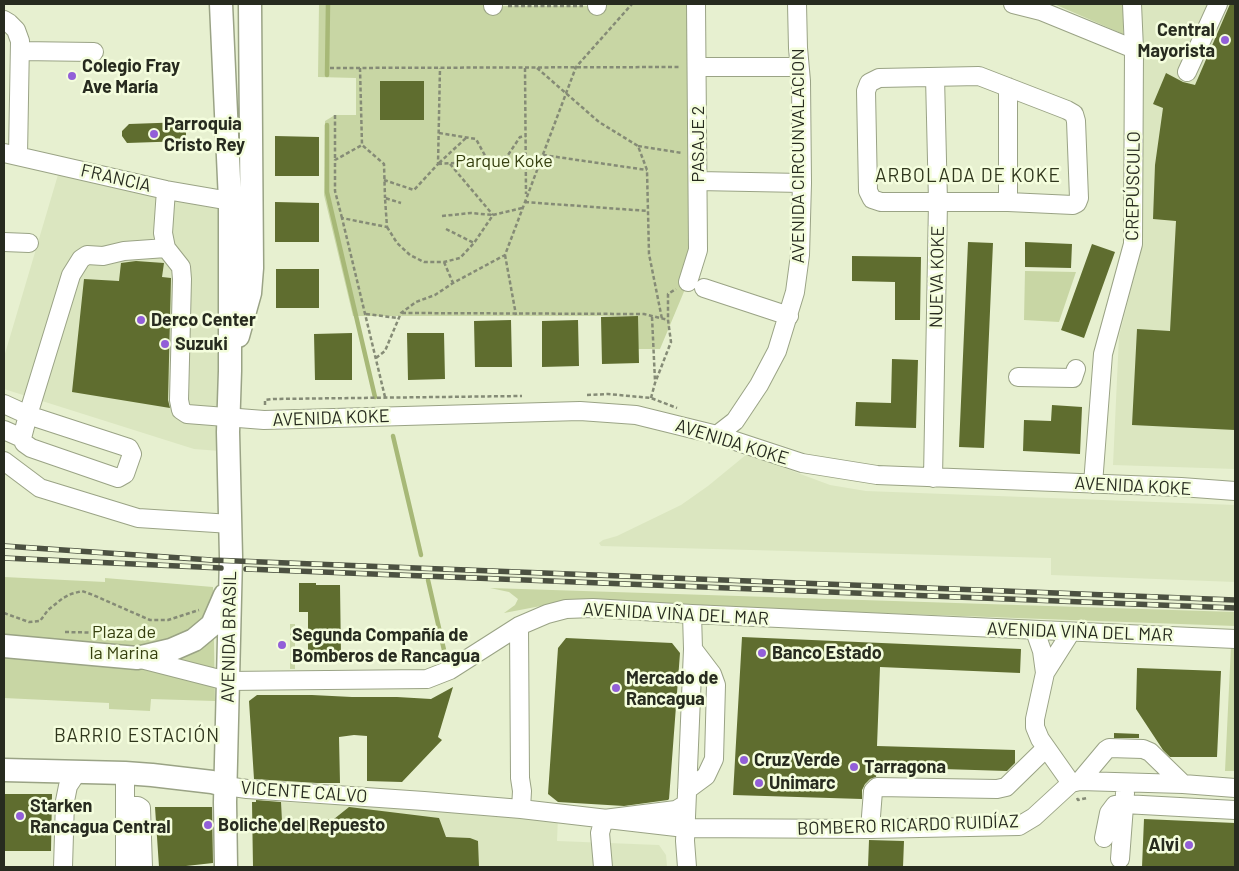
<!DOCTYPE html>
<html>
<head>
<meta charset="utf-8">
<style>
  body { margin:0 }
  #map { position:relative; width:1239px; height:871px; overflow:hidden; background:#e7f0d0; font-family:Barlow,sans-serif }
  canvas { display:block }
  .frame { position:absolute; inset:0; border:5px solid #272b1f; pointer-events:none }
</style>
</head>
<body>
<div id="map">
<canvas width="1239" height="871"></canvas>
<div class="frame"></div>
</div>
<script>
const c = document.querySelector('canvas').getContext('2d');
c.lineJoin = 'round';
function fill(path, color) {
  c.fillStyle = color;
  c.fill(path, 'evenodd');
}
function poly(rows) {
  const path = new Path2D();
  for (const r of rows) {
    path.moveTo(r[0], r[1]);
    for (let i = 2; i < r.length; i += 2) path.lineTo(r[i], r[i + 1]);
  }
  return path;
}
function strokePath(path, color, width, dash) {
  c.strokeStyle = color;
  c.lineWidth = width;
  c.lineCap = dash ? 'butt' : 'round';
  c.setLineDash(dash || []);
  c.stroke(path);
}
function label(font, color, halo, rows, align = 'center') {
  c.font = font + ' Barlow,sans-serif';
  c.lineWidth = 5;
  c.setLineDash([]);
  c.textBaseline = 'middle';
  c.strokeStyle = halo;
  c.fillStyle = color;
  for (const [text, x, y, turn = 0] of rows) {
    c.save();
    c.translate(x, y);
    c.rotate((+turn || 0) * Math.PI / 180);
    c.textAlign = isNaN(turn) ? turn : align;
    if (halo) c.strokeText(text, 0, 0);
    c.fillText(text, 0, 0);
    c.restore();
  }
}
fill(poly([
  [1140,4,1235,4,1235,469,1113,465,1119,336,1143,243],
  [60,168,218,205,220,451,194,449,4,389,4,357],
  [747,454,830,485,866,491,1235,505,1235,582,1051,575,1051,558,601,546,599,543,603,540,617,536,681,505,708,486],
  [252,802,281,802,470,811,558,817,557,841,659,845,666,855,667,867,253,867]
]), '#dbe6c0');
fill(poly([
  [319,4,502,4,503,6,596,6,597,4,696,4,698,250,688,282,660,349,638,349,638,316,353,316,324,195,325,121,335,115,356,115,356,78,318,77],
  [1054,4,1123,4,1123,34],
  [1025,271,1076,272,1059,322,1024,320],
  [4,577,105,582,105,578,213,587,215,701,151,699,150,711,109,709,109,703,4,698],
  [490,588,1235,612,1235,626,605,603,548,608,546,605,504,613,515,605,518,599,509,592],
  [290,624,295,624,295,669,290,669],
  [1231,646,1235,646,1235,771,1225,771]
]), '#c8d6a4');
strokePath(poly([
  [327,75,328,4],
  [327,125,327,192,375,397],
  [393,436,421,555],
  [428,580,444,650]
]), '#a7b877', 4.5);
fill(poly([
  [1230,4,1235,4,1235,430,1132,425,1137,329,1170,331,1176,221,1153,219,1155,165,1163,108,1153,104,1166,73,1183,82,1195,85],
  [380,81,424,81,424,120,380,120],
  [186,122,186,141,127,143,122,136,122,131,129,124],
  [275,136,319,137,319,176,275,176],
  [275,202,319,203,319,242,275,242],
  [968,242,993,243,984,448,959,447],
  [1025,242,1072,244,1071,268,1025,267],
  [1092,244,1115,252,1084,338,1061,330],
  [852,256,921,257,920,320,895,320,895,282,852,281],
  [136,261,164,263,162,277,171,278,168,400,170,408,72,392,84,279,119,281,121,263],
  [276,269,319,269,319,308,276,308],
  [638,316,639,363,602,364,601,317],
  [511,320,512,367,475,367,474,321],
  [578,320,579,366,542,367,542,321],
  [352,333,352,380,315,380,314,334],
  [407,333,444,333,445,379,408,380],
  [892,359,918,360,916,428,855,426,856,402,891,403],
  [1052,405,1082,407,1080,454,1023,451,1024,420,1051,421],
  [299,583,316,583,316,585,340,585,341,658,308,659,308,612,299,612],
  [742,637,1021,649,1020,673,880,667,877,746,1015,750,1015,763,1007,771,877,767,876,777,870,779,865,784,862,790,862,799,733,795],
  [566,638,672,643,680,653,669,799,668,800,624,806,558,802,548,794,558,648],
  [1137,668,1221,671,1217,757,1170,757,1163,750,1136,709],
  [453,687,438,737,442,740,402,782,367,781,367,736,354,735,339,737,340,783,317,783,254,779,249,701,257,695,312,695,352,697,397,697,431,699],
  [1114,733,1139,734,1139,738,1114,738],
  [4,794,52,794,51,851,4,851],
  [256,800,281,802,282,821,334,819,349,807,439,818,446,837,470,838,478,841,479,867,253,867,252,802,256,802],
  [155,807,212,807,213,863,177,867,159,867],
  [1144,819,1235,823,1235,867,1142,867],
  [869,840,904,841,903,867,868,867]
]), '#5f6d2f');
const minor = poly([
  [493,4,493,6],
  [1013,4,1041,11,1134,49],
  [597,6,597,4],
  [4,20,9,23,16,30,20,41,18,156],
  [20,51,94,52],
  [697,67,799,67],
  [1187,72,1218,4],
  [979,76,1067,110,1074,114,1076,121,1079,198,1077,203,1073,205,1008,202,881,202,872,199,868,191,866,91,869,83,879,78,979,76],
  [1008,87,1008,202],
  [4,153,166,190,230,201,239,206],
  [698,181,802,183],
  [166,190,163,233,166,248,181,267,182,279,179,400,181,410,187,414,264,420,580,411,636,415,717,435,802,463,877,475,1181,487,1235,491],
  [4,242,29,243],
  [688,282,698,250,696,4],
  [704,288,789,316],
  [1018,377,1073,378,1076,369],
  [4,404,28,415,71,275,81,259,87,255,103,256,124,251,166,248],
  [28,415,129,448,132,454,125,474,118,478,31,448,24,443,22,438,28,415],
  [4,430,22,438],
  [717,435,735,421,759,385,777,351,795,292,800,255,802,183,801,81,798,48,797,4],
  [4,461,40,488,138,518,231,524],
  [933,478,938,202,935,77],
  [1093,484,1103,354,1133,244,1134,49,1132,4],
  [519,626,520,778,522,791,521,809],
  [1035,631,1042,651,1045,673],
  [1071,632,1045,673,1035,719,1035,727,1040,739,1071,783],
  [137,658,227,681,427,679,450,670,519,626,547,614,566,609,593,608,692,614,1235,639],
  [125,773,125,867],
  [1080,781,1106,750,1109,748,1143,749,1150,752,1183,784],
  [226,786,247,789,424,801,521,809,685,828,870,829,1019,826,1034,817,1071,783,1080,781,1183,784,1235,788],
  [687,790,706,776,714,759,716,685,712,674,693,649],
  [125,806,138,806,141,808,143,867],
  [870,829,873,791,877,787,997,789,1006,787,1046,748],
  [1104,838,1109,813,1115,805,1124,804,1235,810],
  [1120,859,1125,793],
  [63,867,65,801,68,786,78,771],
  [603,867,600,833,604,819,676,810,686,804],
  [687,867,685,841,693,649,692,614]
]);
const major = poly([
  [221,4,230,201,230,371,228,432,231,557,225,802,226,867],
  [238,336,250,293,252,268,250,4],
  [4,646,137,658,171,650,194,640,212,625,225,595],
  [4,770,125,773,152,775,212,782,226,786]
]);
strokePath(minor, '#9aa385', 20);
strokePath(major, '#9aa385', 25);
strokePath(poly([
  [508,6,583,6],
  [330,68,680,67],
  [360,68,362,145],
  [525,68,526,194],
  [537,68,599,122,638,146,647,170,649,254,662,319],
  [335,115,335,160],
  [439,133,476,139,488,161,498,161,508,155,520,137,526,136],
  [638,146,682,153],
  [543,155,647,170],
  [439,163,466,138],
  [438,164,488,161],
  [450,164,493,215],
  [384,180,414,190,438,164,440,68],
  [525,202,648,211],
  [442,216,471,213,493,215],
  [342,218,335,191,335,160,362,145,384,164,385,198],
  [387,227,397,243,410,255,424,262,444,262,460,258,474,243,493,215,522,208],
  [446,229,474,243],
  [505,255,516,315],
  [444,262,453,283],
  [402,313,644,314,668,320],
  [366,314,398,318],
  [652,317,655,381],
  [376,358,385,351,401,313,416,302,435,295,453,283,505,255,576,67,632,4],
  [587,395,608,394,651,398,677,408],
  [385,397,342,218,387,227,385,198,401,203],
  [651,398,655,383,671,342,668,320,668,294,676,289],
  [265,405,265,400,273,399,522,396],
  [4,613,29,622,40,621,48,610,63,598,71,594,82,591,93,595,150,620,168,620,199,610],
  [65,632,157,634],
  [1077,798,1078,800,1087,798]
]), '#858b76', 2.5, [4, 2.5]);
strokePath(minor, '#fff', 18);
strokePath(major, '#fff', 22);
const rail = poly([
  [4,546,211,560,1235,600],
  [4,558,221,568],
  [246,569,1235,608]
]);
strokePath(rail, '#4c5141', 5.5);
strokePath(rail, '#f4fddd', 4, [11]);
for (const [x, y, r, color] of [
  [1225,40,5,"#925fd8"],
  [72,76,5,"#925fd8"],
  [154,134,5,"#925fd8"],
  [141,320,5,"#925fd8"],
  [165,344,5,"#925fd8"],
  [282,645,5,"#925fd8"],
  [762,653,5,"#925fd8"],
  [616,688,5,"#925fd8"],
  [744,760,5,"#925fd8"],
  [854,767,5,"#925fd8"],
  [759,783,5,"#925fd8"],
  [20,816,5,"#925fd8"],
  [208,825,5,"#925fd8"],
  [1189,845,5,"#925fd8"]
]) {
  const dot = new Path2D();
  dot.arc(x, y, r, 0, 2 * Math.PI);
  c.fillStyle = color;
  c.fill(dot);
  strokePath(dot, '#f4fddd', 2);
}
label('bold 18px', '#272b1f', '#f4fddd', [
  ["Central",1215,30,"right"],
  ["Mayorista",1215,51,"right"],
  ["Colegio Fray",82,66],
  ["Ave María",82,87],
  ["Parroquia",164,124],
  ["Cristo Rey",164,145],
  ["Derco Center",151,320],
  ["Suzuki",175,344],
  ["Segunda Compañía de",292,635],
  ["Bomberos de Rancagua",292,656],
  ["Banco Estado",772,653],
  ["Mercado de",626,678],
  ["Rancagua",626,699],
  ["Cruz Verde",754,760],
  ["Tarragona",864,767],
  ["Unimarc",769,783],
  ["Starken",30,806],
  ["Rancagua Central",30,827],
  ["Boliche del Repuesto",218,825],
  ["Alvi",1179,845,"right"]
], 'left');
label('18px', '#272b1f', '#f4fddd', [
  ["PASAJE 2",698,144,-90],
  ["AVENIDA CIRCUNVALACION",798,156,-90],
  ["FRANCIA",116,178,13],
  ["CREPÚSCULO",1133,186,-89],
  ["NUEVA KOKE",937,277,-89],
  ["AVENIDA KOKE",331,418,-2],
  ["AVENIDA KOKE",732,442,17],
  ["AVENIDA KOKE",1133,486,3],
  ["AVENIDA VIÑA DEL MAR",676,614,3],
  ["AVENIDA VIÑA DEL MAR",1080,632,2],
  ["AVENIDA BRASIL",229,637,-89],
  ["VICENTE CALVO",304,792,4],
  ["BOMBERO RICARDO RUIDÍAZ",908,825,-2]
]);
label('18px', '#36400f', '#f4fddd', [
  ["Parque Koke",504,161],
  ["Plaza de",124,632],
  ["la Marina",124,653]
]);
c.letterSpacing = '1px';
label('19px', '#2f361c', '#f4fddd', [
  ["ARBOLADA DE KOKE",968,176],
  ["BARRIO ESTACIÓN",137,736]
]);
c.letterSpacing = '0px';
</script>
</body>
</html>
